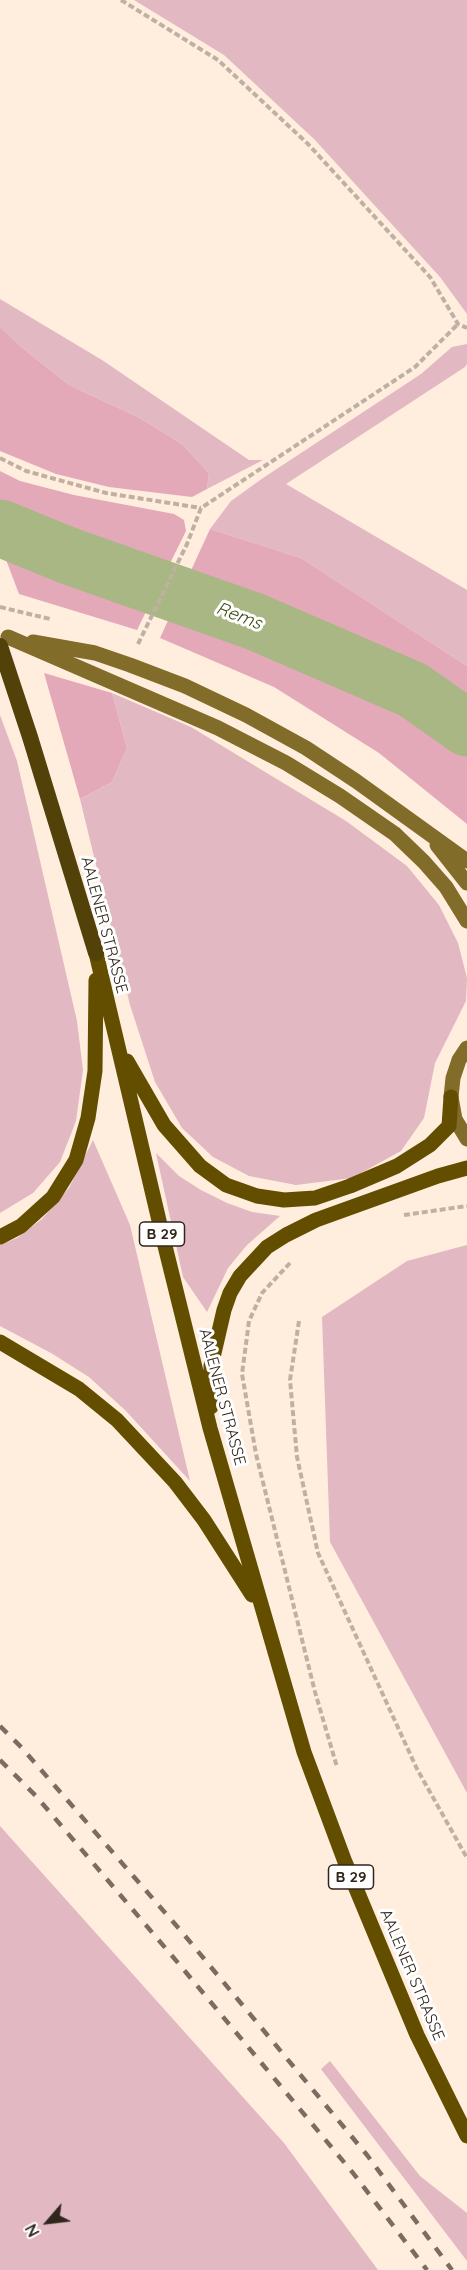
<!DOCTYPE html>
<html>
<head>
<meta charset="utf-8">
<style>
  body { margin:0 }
  #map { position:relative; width:467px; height:2270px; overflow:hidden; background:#ffedde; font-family:Quicksand,sans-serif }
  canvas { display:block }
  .north { position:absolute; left:18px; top:2192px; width:60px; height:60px; -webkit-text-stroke:4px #fff; paint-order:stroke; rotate:242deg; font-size:16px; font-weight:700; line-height:24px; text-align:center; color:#31261d }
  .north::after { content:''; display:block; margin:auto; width:21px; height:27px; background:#31261d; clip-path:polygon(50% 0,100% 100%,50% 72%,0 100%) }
</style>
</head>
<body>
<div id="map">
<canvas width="467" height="2270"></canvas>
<div class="north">N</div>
</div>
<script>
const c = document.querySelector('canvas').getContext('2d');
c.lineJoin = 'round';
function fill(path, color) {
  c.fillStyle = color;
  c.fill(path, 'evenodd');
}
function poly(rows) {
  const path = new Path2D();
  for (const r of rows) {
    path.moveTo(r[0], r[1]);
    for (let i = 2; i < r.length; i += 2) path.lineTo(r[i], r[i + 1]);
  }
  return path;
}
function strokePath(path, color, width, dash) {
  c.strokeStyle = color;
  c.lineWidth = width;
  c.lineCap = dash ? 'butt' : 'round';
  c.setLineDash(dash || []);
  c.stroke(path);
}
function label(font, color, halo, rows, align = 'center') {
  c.font = font + ' Quicksand,sans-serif';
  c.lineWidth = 6;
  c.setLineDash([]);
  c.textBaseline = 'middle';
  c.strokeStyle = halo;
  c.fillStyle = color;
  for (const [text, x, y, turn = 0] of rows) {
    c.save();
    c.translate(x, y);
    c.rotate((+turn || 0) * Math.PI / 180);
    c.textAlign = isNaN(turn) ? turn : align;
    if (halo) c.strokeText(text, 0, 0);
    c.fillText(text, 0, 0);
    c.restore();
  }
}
fill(poly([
  [134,0,467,0,467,314,440,277,314,139,224,55],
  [0,299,102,360,249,460,263,460,207,489,209,473,182,444,138,417,69,385,25,350,0,327],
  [467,344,467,364,465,367,286,484,467,590,467,666,301,558,210,529,231,501,263,478,421,374,452,347],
  [112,693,191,727,346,821,407,866,439,905,458,943,467,978,466,1001,435,1063,424,1118,401,1151,352,1178,296,1185,249,1176,213,1157,182,1128,155,1082,130,1005,80,799,112,782,127,748],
  [0,715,17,761,77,1021,83,1070,76,1121,60,1162,33,1193,0,1213],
  [93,1140,130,1225,190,1481,126,1411,89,1377,51,1353,0,1326,0,1245,17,1238,42,1219,69,1188],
  [156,1153,179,1176,201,1190,227,1203,252,1212,280,1216,247,1245,228,1268,207,1312,183,1277],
  [467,1245,467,1793,330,1542,322,1317,407,1261],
  [0,1826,284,2143,378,2270,0,2270],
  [330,2061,420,2176,467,2213,467,2261,321,2069]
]), '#e2b8c2');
fill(poly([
  [0,327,25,350,69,385,138,417,182,444,209,473,207,489,192,497,109,487,56,474,0,451],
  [0,471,20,481,74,495,174,514,184,520,186,531,137,630,19,594,0,544],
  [210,529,301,558,467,666,467,824,379,753,274,687,160,638],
  [44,673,112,693,127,748,112,782,80,799]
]), '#e4a9b8');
strokePath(poly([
  [0,528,69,556,256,622,413,690,467,728]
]), '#a8b784', 57);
strokePath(poly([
  [121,0,218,60,308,144,430,277,458,324,467,328],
  [0,458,26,471,106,493,201,508],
  [0,607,50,619],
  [138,644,187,544,201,508,415,367,458,324],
  [404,1215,467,1206],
  [290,1263,262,1293,249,1321,242,1374,256,1454,315,1692,337,1767],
  [299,1321,290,1380,297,1457,318,1553,417,1769,467,1858]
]), '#c0b0a3', 4, [6, 3]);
strokePath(poly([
  [8,637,218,728,286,763,340,796,395,834,424,862,446,887,467,921],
  [33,642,95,653,130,665,185,686,246,715,306,748,356,781,467,861],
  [437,845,467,883],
  [467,1048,459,1060,453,1078,451,1097,455,1119,467,1139]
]), '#816c29', 15);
strokePath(poly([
  [96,953,165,1246,210,1428,304,1752,345,1862,417,2035,467,2136],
  [127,1061,164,1125,200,1166,226,1185,257,1196,284,1200,315,1198,350,1186,397,1166,430,1145,449,1126,451,1097],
  [0,1237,21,1226,53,1197,76,1160,88,1118,95,1071,96,980],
  [0,1342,79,1389,117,1420,175,1482,204,1520,252,1595],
  [211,1407,211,1366,224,1310,230,1293,240,1276,267,1247,286,1235,316,1220,438,1176,467,1168]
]), '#634e00', 15);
strokePath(poly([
  [0,646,30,737,96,953]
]), '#52420a', 16);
strokePath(poly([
  [0,1726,22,1748,181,1931,367,2155,452,2270],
  [0,1760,36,1796,179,1964,353,2173,427,2270]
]), '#7a6c61', 4.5, [10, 10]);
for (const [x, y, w] of [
  [162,1234,45],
  [351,1877,45]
]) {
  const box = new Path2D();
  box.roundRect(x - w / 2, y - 12, w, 24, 4.5);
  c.fillStyle = '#fff';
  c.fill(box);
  strokePath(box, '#31261d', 1.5);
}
label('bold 15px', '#31261d', null, [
  ["B 29",162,1234],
  ["B 29",351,1877]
]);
label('16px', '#31261d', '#fff', [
  ["AALENER STRASSE",104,925,75],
  ["AALENER STRASSE",222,1397,75],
  ["AALENER STRASSE",412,1975,67]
]);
label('italic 18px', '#3e4b11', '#fff', [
  ["Rems",239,616,21]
]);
</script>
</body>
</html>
